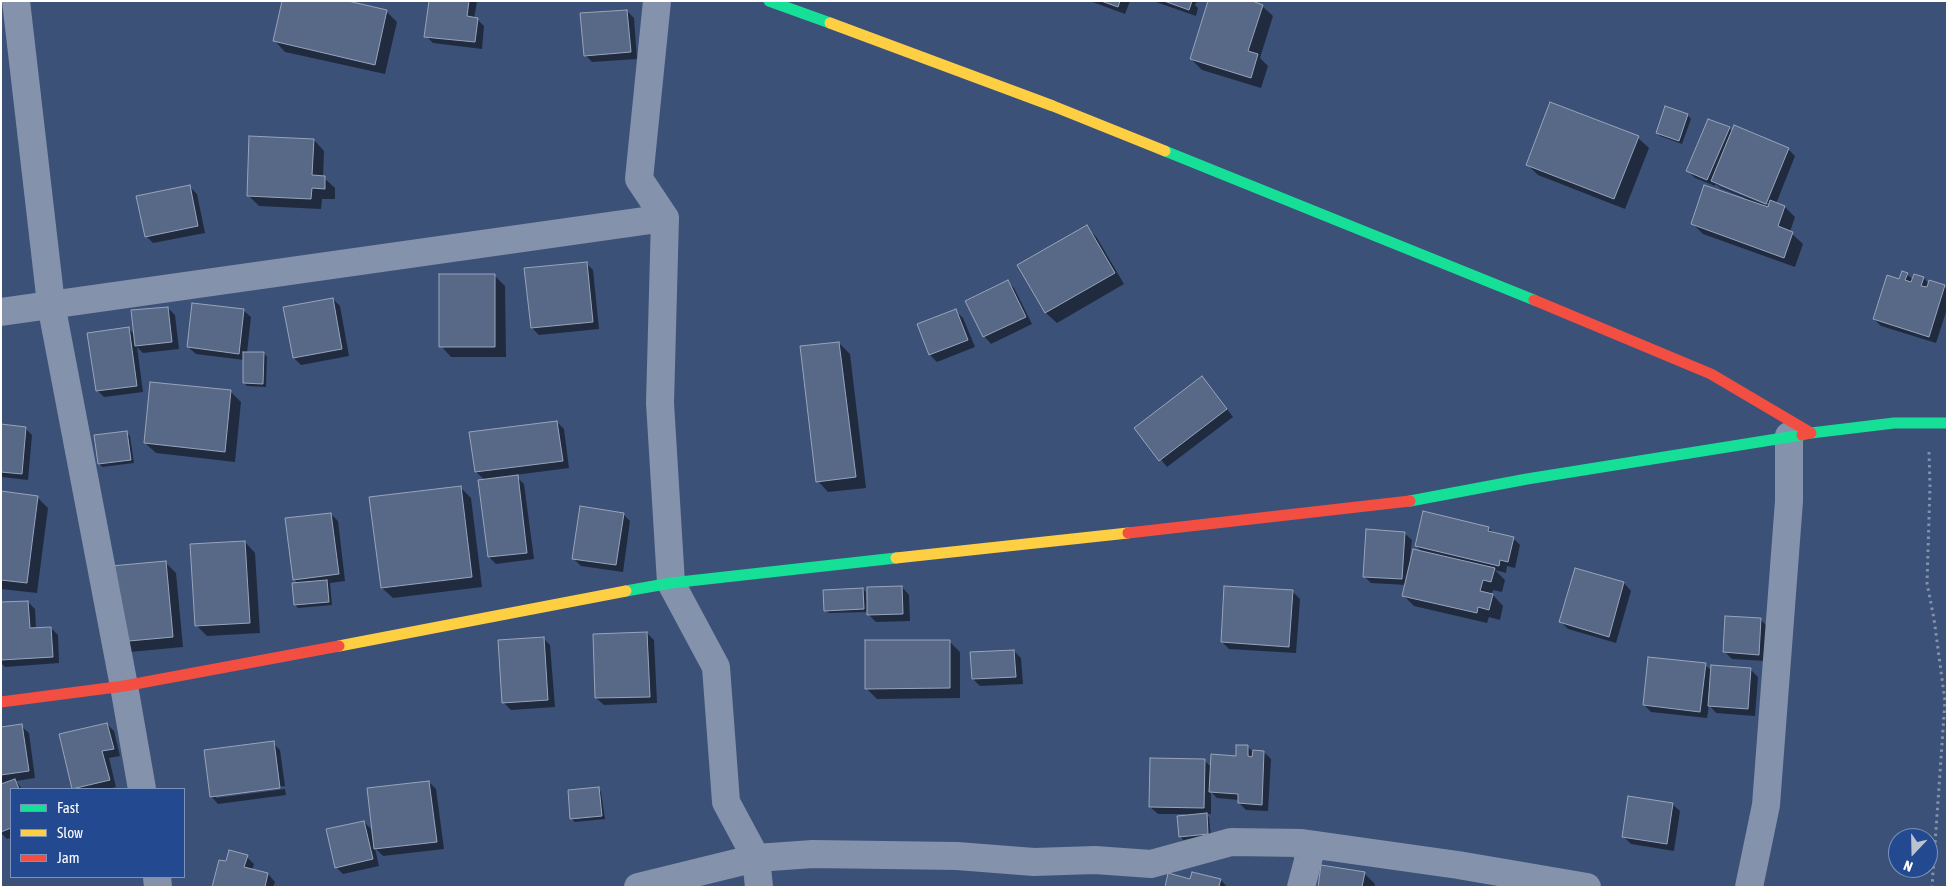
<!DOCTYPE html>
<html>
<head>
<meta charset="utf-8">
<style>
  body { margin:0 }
  #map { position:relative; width:1948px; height:888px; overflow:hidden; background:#3c5178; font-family:"Asap Condensed",sans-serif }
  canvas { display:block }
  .frame { position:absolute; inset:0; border:2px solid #fff; pointer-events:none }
  .legend { position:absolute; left:10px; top:788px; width:175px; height:90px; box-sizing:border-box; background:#234a91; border:1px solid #7b92bd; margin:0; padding:6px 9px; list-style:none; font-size:15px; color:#fff }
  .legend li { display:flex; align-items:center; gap:10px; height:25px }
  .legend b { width:25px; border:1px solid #7b92bd }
  .north { position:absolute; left:1888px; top:828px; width:50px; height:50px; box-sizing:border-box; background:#234a91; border:1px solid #7b92bd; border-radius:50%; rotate:201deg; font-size:14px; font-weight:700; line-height:20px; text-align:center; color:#fff }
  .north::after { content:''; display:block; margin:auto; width:18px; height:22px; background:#bbc2d0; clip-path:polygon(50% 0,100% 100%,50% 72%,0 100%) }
</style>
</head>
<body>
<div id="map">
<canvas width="1948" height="888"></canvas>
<div class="frame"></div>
<ul class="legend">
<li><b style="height:6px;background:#16e098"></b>Fast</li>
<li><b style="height:6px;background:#ffcf43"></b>Slow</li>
<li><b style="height:6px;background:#f24e42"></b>Jam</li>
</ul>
<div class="north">N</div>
</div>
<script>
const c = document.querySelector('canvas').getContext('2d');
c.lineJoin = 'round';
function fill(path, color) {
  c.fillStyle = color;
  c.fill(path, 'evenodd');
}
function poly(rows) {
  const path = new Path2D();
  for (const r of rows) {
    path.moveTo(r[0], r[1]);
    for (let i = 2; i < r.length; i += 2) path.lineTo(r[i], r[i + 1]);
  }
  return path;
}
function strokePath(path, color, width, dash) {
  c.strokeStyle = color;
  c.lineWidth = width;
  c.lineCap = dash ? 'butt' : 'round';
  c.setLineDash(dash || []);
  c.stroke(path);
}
fill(poly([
  [430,1,477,1,474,19,477,19,484,26,482,49,433,43,426,36],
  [1090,1,1130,1,1125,14],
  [1153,1,1197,1,1195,5,1198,8,1196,16],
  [1262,6,1273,16,1260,58,1268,66,1261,88,1202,70,1191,59],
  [386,11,397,22,385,74,285,52,275,41],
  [627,11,634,18,637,59,592,62,585,55],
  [1666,107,1688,115,1691,119,1682,144,1660,136,1657,133],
  [1729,128,1733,132,1788,149,1795,156,1776,204,1785,207,1795,217,1790,232,1803,244,1795,267,1703,234,1692,223,1744,200,1745,198,1720,188,1716,184,1715,186,1695,178,1688,171],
  [1719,183,1772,205,1771,207,1719,186],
  [1638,138,1649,148,1625,209,1538,175,1527,164],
  [314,140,324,151,323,177,335,188,335,199,322,199,321,209,259,206,248,195],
  [189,186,197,194,205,233,153,243,146,236],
  [1087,227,1097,238,1124,284,1057,323,1046,313,1019,266],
  [586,263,593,270,599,329,539,335,532,328],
  [1907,274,1913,280,1924,278,1929,284,1930,281,1947,288,1947,309,1936,343,1881,326,1874,319,1900,280],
  [494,275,505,286,506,357,451,357,441,346],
  [1007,281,1014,288,1032,324,991,344,984,336],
  [333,299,340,306,349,356,301,365,294,358],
  [168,308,175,315,179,349,143,353,137,347,143,392,104,397,97,390,128,328,135,335],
  [243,310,251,317,247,353,264,353,267,357,266,387,247,386,244,383,244,360,196,354,188,347],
  [956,311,963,318,975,347,937,362,930,355,919,325],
  [839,343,850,354,866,488,828,492,818,481],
  [1209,385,1233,417,1167,467,1136,428],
  [231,392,241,402,235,462,156,453,145,443],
  [557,422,564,429,569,468,515,475,524,484,534,559,496,564,489,557,485,480,476,472],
  [1,425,25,428,32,435,28,480,1,477],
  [127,433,130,436,134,463,102,467,99,463],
  [460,487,471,498,482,587,393,598,382,588],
  [1,492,37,497,48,508,37,593,1,589],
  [331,514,338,521,345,581,330,583,332,605,298,608,295,605,298,584,294,579],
  [623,514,630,521,623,572,581,566,574,559],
  [1488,528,1494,533,1513,538,1520,545,1515,568,1507,566,1506,573,1495,570,1505,580,1502,592,1493,590,1492,594,1503,606,1500,620,1489,617,1487,623,1414,606,1403,595,1406,585,1371,583,1364,576,1404,533,1412,540,1410,558,1412,558,1423,553,1416,546],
  [245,542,255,553,260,633,207,636,196,625],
  [165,562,176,573,183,647,130,652,119,641],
  [1624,583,1631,591,1616,643,1568,629,1561,622],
  [902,587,909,595,910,621,876,622,869,615,869,612,829,613,825,610,863,589,866,592,866,599,868,599],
  [1292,591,1300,599,1296,653,1229,649,1222,642],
  [28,602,35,609,36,629,51,628,58,635,59,663,5,667,1,663,1,603],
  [1761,620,1768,627,1766,661,1732,659,1725,652],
  [647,633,654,640,657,703,604,705,596,698],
  [543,638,550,645,555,707,511,710,504,703],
  [949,641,960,652,960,698,877,699,866,688],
  [1014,651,1021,658,1023,684,980,686,973,679],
  [1705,665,1712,671,1712,666,1751,670,1758,677,1755,716,1716,713,1709,705,1707,718,1651,712,1644,705],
  [107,724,114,731,120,756,109,758,116,787,108,789,74,789],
  [21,726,29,733,35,778,16,781,22,789,11,789,11,838,7,839,1,833,1,785,3,784,1,783,1,729],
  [273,743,280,750,285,786,216,795,216,798,285,789,286,795,218,804,211,796],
  [1247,746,1252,751,1264,752,1271,759,1268,811,1246,810,1239,803,1239,800,1217,798,1211,792,1211,814,1206,814,1209,817,1211,837,1183,840,1180,836,1186,814,1158,814,1150,807,1204,760,1212,768,1237,757],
  [429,782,436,789,444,849,383,856,375,848,379,866,343,874,336,867,364,822,371,829,372,836,374,836],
  [598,788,601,792,605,819,575,822,572,819],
  [1672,804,1680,811,1674,851,1631,844,1624,837],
  [247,857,254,864,252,870,268,874,275,882,273,887,213,887,227,863],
  [1364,873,1375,884,1374,887,1319,887],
  [1191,880,1221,880,1227,887,1166,887]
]), '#0007');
const building = poly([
  [282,1,348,1,387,10,375,65,273,41,282,1],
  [429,1,469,1,467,16,478,18,475,42,424,37,429,1],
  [1101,1,1120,1,1118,7,1101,1],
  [1164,1,1192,1,1189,10,1164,1],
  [1208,1,1252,1,1263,5,1248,51,1258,54,1251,78,1190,59,1208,1],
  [627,10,631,52,584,56,580,13,627,10],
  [1550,102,1639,136,1614,199,1526,165,1550,102],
  [1665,106,1688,114,1679,141,1656,133,1665,106],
  [1708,119,1730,127,1707,180,1686,171,1708,119],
  [1734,125,1789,148,1766,204,1711,181,1734,125],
  [249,136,314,139,312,175,325,176,325,189,312,188,311,199,247,196,249,136],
  [190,185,198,226,145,237,136,196,190,185],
  [1704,185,1768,207,1770,200,1785,206,1778,226,1793,232,1784,258,1691,224,1704,185],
  [1087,225,1115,273,1045,313,1017,265,1087,225],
  [587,262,593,322,531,328,524,268,587,262],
  [1902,271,1908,273,1905,280,1911,282,1914,274,1924,277,1921,286,1927,287,1929,280,1945,285,1929,337,1873,319,1887,275,1899,279,1902,271],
  [439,274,495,274,495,347,439,347,439,274],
  [1008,280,1026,317,983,337,965,301,1008,280],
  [333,298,342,349,293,358,283,307,333,298],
  [192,303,244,309,239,354,187,347,192,303],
  [168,307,172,342,135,346,131,310,168,307],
  [956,309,968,340,929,355,917,324,956,309],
  [129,327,137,386,96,391,87,333,129,327],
  [839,342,856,477,816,482,800,346,839,342],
  [243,352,264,352,263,384,243,383,243,352],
  [1202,376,1227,409,1159,461,1134,428,1202,376],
  [150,382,231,390,225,452,144,443,150,382],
  [557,421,563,461,475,472,469,432,557,421],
  [1,424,26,427,22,474,1,472,1,424],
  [127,431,131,460,98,464,94,435,127,431],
  [518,475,527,553,488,557,478,480,518,475],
  [461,486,472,577,381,588,369,497,461,486],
  [1,491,38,496,27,583,1,580,1,491],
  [580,506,624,513,616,565,572,559,580,506],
  [1423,511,1489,527,1488,531,1514,537,1508,562,1500,560,1499,566,1415,546,1423,511],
  [331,513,339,574,293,580,285,518,331,513],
  [1366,529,1405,532,1402,579,1363,577,1366,529],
  [245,541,250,623,195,626,190,544,245,541],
  [1413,549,1495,568,1491,582,1483,580,1480,591,1493,594,1489,610,1478,607,1477,613,1402,596,1413,549],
  [166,561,173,637,118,642,111,566,166,561],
  [1575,568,1624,582,1609,637,1559,622,1575,568],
  [327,580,329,602,294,605,292,583,327,580],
  [902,586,903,614,867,615,867,587,902,586],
  [1224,586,1293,590,1289,647,1221,642,1224,586],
  [863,588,864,609,824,611,823,590,863,588],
  [28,601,30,628,51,627,53,657,1,660,1,602,28,601],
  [1725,616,1761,618,1759,655,1723,652,1725,616],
  [647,632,650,697,595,698,593,634,647,632],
  [544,637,548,700,502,703,498,640,544,637],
  [865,640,950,640,950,688,865,689,865,640],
  [1014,650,1016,677,972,679,970,652,1014,650],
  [1648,657,1706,663,1700,712,1643,705,1648,657],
  [1711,665,1751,668,1748,709,1708,706,1711,665],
  [107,723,114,749,102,751,110,780,72,789,59,734,107,723],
  [22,724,29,771,1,775,1,727,22,724],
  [274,741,280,788,210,797,204,750,274,741],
  [1236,745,1248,745,1248,756,1252,757,1253,750,1264,751,1262,805,1238,803,1238,794,1209,792,1211,754,1236,756,1236,745],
  [1150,758,1205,759,1204,808,1149,807,1150,758],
  [15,779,19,789,11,789,11,828,1,832,1,784,15,779],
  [429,781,437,842,374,849,367,788,429,781],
  [599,787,602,816,570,819,568,790,599,787],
  [1628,796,1673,803,1667,844,1622,837,1628,796],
  [1207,813,1208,834,1179,837,1177,816,1207,813],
  [364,821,373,859,335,868,326,829,364,821],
  [229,850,248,855,244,867,268,873,265,887,212,887,219,860,226,861,229,850],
  [1321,865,1365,872,1362,887,1318,887,1321,865],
  [1192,872,1221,879,1219,886,1223,887,1165,887,1168,873,1190,879,1192,872]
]);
fill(building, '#586988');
strokePath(building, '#98a4b9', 1);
strokePath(poly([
  [1929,452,1930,486,1927,583,1934,619,1945,701,1932,887]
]), '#8492ab', 3, [2.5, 4]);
strokePath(poly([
  [16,1,51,304,124,686,142,789],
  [657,1,639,179,665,218,660,403,671,583,716,667,726,802,756,858,759,887],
  [1,312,665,218],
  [1302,843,1458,865,1587,887],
  [157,877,158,887],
  [638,887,756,858,813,854,957,856,1034,862,1095,860,1151,864,1231,842,1302,843,1309,857,1301,887],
  [1749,887,1766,805,1789,501,1789,436]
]), '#8492ab', 28);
strokePath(poly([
  [769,1,830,23],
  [1165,151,1534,300],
  [1811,433,1894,423,1947,423],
  [1410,501,1527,479,1802,435],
  [626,591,671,583,896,558]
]), '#16e098', 11);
strokePath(poly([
  [830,23,1053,106,1165,151],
  [896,558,1128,533],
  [339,646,626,591]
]), '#ffcf43', 11);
strokePath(poly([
  [1534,300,1711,374,1811,433,1802,435],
  [1128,533,1410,501],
  [1,702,124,686,339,646]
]), '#f24e42', 11);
</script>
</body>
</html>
